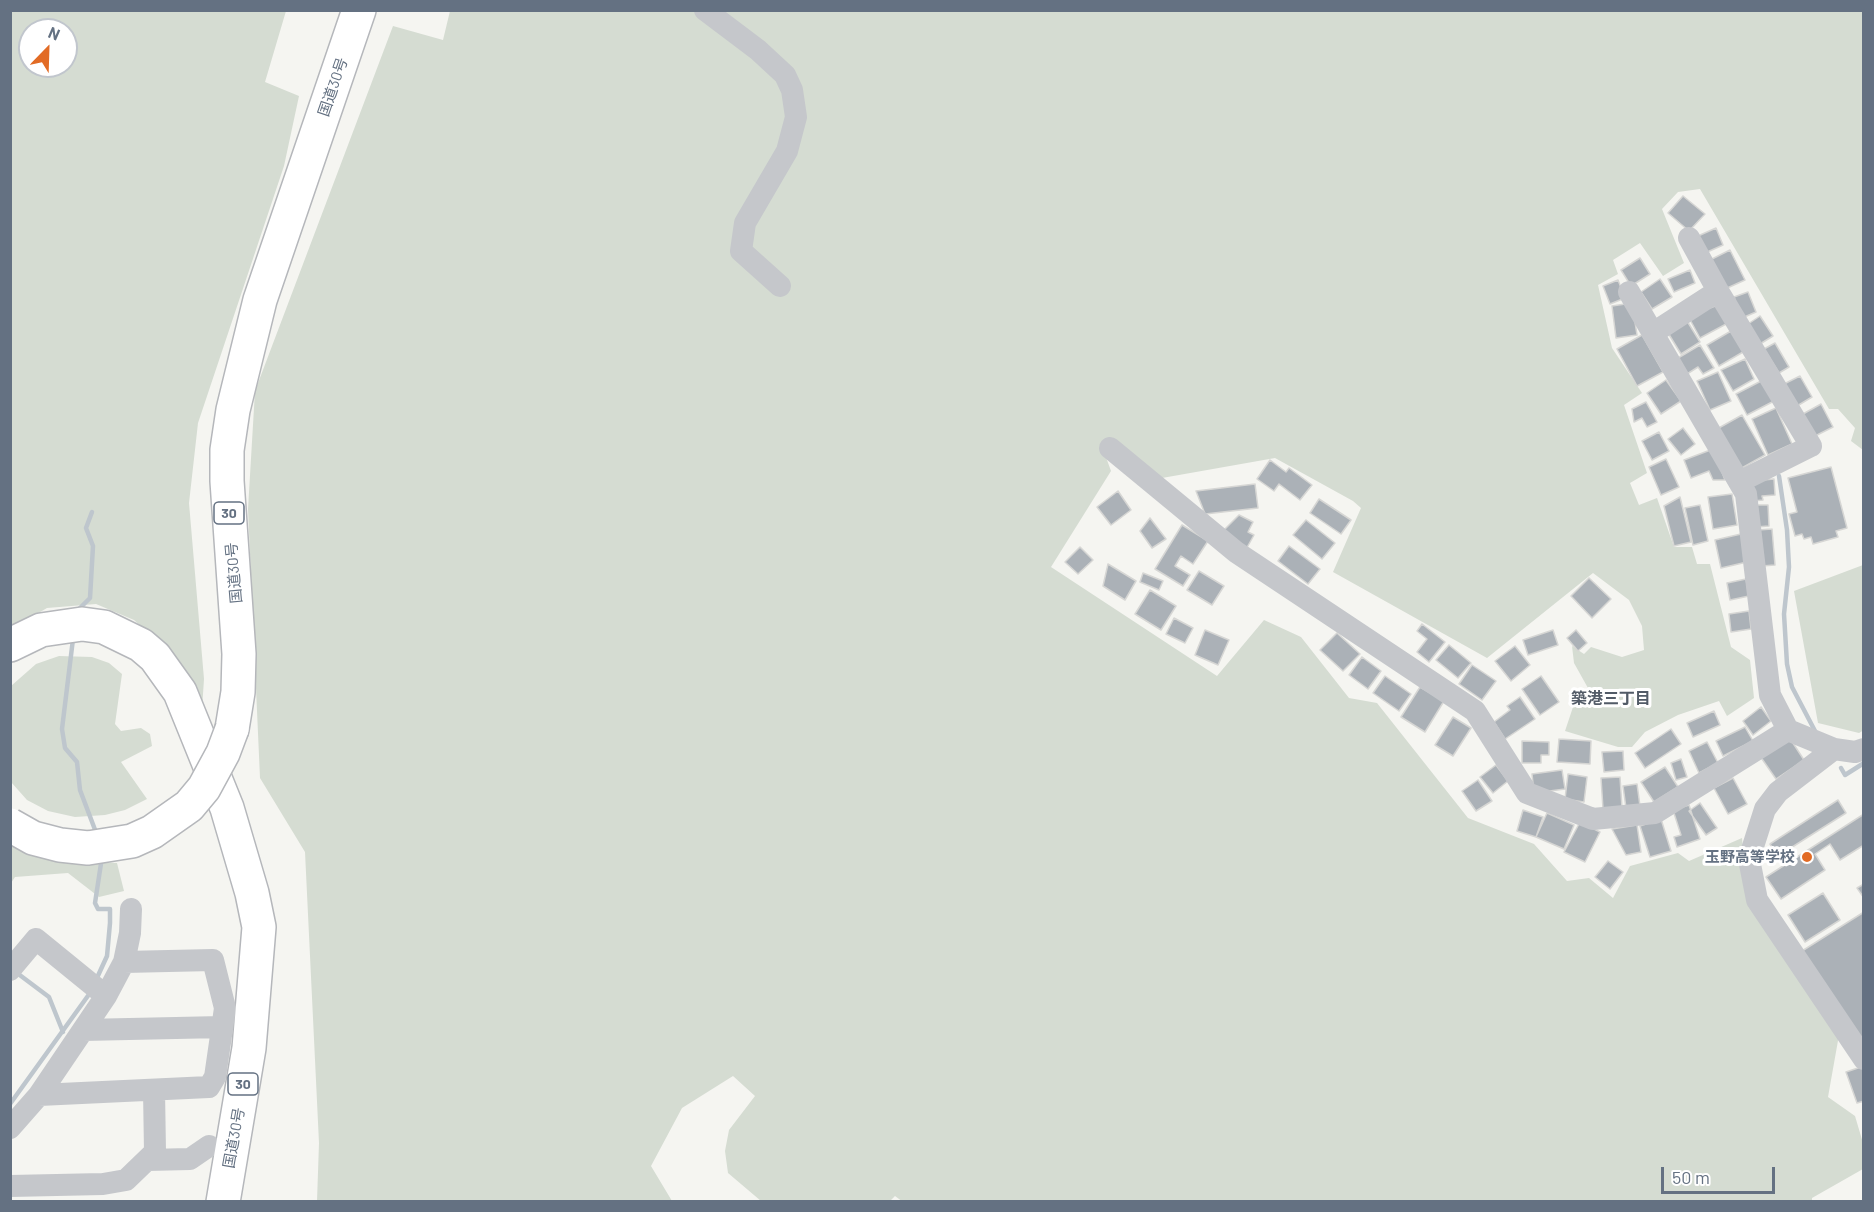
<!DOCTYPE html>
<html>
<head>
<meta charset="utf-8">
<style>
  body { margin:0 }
  #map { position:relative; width:1874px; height:1212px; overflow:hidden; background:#f5f5f1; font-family:Barlow,sans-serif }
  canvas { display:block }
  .frame { position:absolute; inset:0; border:12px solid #647182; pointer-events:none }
  .north { position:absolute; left:18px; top:18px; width:60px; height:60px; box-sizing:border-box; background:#fff; border:2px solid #c1c6cd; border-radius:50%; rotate:23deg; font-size:16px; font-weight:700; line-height:24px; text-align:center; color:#647182 }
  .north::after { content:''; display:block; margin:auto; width:21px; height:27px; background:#e26b25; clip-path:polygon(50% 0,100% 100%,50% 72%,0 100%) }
  .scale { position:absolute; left:1661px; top:1167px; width:114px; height:27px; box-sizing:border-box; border:3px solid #647182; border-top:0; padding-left:8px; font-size:18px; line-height:21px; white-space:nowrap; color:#647182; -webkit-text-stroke:4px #fff; paint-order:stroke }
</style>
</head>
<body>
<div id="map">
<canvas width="1874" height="1212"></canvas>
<div class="frame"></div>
<div class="north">N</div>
<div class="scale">50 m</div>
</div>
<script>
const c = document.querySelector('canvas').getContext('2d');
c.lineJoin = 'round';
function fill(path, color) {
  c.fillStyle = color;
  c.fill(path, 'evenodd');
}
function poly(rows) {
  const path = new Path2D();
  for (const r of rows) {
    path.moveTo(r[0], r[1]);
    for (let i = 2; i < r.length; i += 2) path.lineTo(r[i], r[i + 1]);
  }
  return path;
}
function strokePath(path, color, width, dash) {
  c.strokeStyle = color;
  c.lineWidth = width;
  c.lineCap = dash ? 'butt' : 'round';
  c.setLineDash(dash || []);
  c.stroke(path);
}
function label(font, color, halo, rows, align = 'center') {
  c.font = font + ' Barlow,"Noto Sans JP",sans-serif';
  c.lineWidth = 6;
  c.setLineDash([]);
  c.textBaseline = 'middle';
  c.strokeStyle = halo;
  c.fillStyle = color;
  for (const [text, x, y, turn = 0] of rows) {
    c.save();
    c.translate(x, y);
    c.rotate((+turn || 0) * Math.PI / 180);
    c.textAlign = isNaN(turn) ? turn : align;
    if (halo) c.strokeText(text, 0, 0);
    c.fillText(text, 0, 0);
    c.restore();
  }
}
fill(poly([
  [11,11,286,11,265,82,299,96,284,166,198,423,189,503,204,679,202,709,172,654,134,620,96,604,47,608,11,629],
  [30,30,66,30,66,66,30,66],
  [450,11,1863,11,1863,450,1851,441,1855,428,1838,409,1829,409,1700,189,1678,192,1662,209,1684,263,1663,276,1640,243,1613,260,1618,274,1598,285,1612,348,1642,393,1624,405,1647,473,1630,483,1639,505,1657,498,1674,547,1692,547,1697,564,1710,564,1731,647,1750,660,1754,698,1727,716,1719,701,1678,715,1645,732,1632,747,1618,747,1565,731,1573,707,1593,706,1593,697,1574,663,1572,646,1584,654,1591,647,1622,657,1644,650,1642,626,1629,600,1593,573,1487,658,1333,572,1361,508,1353,501,1275,458,1162,478,1103,449,1111,471,1051,567,1217,676,1264,620,1301,637,1349,698,1377,703,1468,818,1534,844,1567,881,1589,878,1613,898,1630,866,1678,853,1689,861,1742,838,1747,894,1839,1035,1828,1097,1855,1116,1863,1143,1863,1169,1812,1198,1812,1202,903,1202,895,1196,889,1202,761,1201,728,1173,725,1151,729,1130,755,1096,733,1076,682,1108,651,1166,672,1201,317,1201,319,1143,305,852,260,778,248,509,255,391,393,26,443,40],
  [1863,565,1864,730,1859,733,1818,723,1794,591],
  [59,656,92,657,109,663,122,674,115,724,121,731,141,728,150,734,152,746,121,762,147,799,125,810,105,815,75,817,48,811,27,800,11,782,11,686,36,664],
  [11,842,66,861,117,863,124,891,99,897,68,873,15,877,11,883]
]), '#d5dcd2');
strokePath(poly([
  [1779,476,1787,530,1789,567,1784,614,1787,664,1792,687,1815,731],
  [78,610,90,598,93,546,86,528,92,512],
  [73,639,62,729,65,748,77,762,80,790,97,835],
  [1841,768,1845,775,1864,763],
  [17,973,49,997,63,1032],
  [96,980,107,956,110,923,110,909,98,909,95,903,102,857],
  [10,1104,90,993]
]), '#bec6cd', 4.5);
const building = poly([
  [1683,196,1705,214,1689,231,1668,213,1683,196],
  [1716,228,1723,245,1705,253,1698,236,1716,228],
  [1730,250,1745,280,1725,289,1710,260,1730,250],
  [1640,258,1650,274,1631,286,1621,270,1640,258],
  [1690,270,1695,283,1674,292,1668,279,1690,270],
  [1660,279,1672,297,1652,309,1641,292,1660,279],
  [1618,280,1625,298,1610,304,1603,286,1618,280],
  [1748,292,1756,312,1742,318,1734,297,1748,292],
  [1632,303,1637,335,1616,338,1612,306,1632,303],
  [1718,305,1728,323,1700,338,1688,316,1718,305],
  [1684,316,1700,342,1681,354,1665,328,1684,316],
  [1760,316,1773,336,1760,344,1748,324,1760,316],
  [1731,331,1743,352,1719,366,1707,345,1731,331],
  [1642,335,1663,372,1637,386,1617,349,1642,335],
  [1775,343,1789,367,1779,373,1764,349,1775,343],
  [1700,345,1714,368,1703,374,1698,367,1687,374,1678,358,1700,345],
  [1745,359,1754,379,1733,391,1721,370,1745,359],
  [1718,372,1731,401,1710,410,1697,381,1718,372],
  [1800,376,1812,397,1797,406,1784,384,1800,376],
  [1765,379,1776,400,1747,415,1736,394,1765,379],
  [1666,380,1681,401,1661,414,1647,393,1666,380],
  [1646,402,1657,422,1647,427,1642,418,1634,422,1632,409,1646,402],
  [1821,404,1833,427,1815,436,1803,414,1821,404],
  [1776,408,1792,444,1768,455,1752,419,1776,408],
  [1742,415,1765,455,1740,469,1717,429,1742,415],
  [1683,428,1695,444,1681,455,1668,439,1683,428],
  [1659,432,1669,451,1652,460,1642,441,1659,432],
  [1713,449,1725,480,1713,480,1709,471,1691,478,1684,460,1713,449],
  [1666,459,1679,487,1661,495,1649,467,1666,459],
  [1270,460,1286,472,1289,468,1312,485,1300,500,1279,484,1274,491,1257,479,1270,460],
  [1831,467,1847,528,1836,531,1838,537,1813,544,1811,537,1804,539,1802,534,1795,536,1789,514,1797,512,1788,478,1831,467],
  [1774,479,1775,495,1762,496,1763,500,1753,501,1751,481,1774,479],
  [1255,484,1258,508,1205,514,1196,491,1255,484],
  [1118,491,1131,510,1111,525,1097,507,1118,491],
  [1732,494,1737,525,1713,529,1708,497,1732,494],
  [1680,497,1691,542,1674,546,1664,506,1680,497],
  [1319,499,1351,520,1341,534,1310,513,1319,499],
  [1700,505,1708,541,1693,545,1685,508,1700,505],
  [1753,505,1768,505,1769,526,1755,527,1753,505],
  [1239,515,1253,522,1248,532,1254,535,1245,551,1224,530,1239,515],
  [1150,518,1166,539,1152,548,1140,531,1150,518],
  [1306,520,1335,543,1322,559,1293,535,1306,520],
  [1182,525,1208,541,1193,564,1181,556,1175,566,1190,575,1183,586,1155,569,1182,525],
  [1772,529,1775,565,1761,566,1758,530,1772,529],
  [1741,534,1747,562,1721,568,1715,540,1741,534],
  [1289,546,1320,569,1308,584,1278,561,1289,546],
  [1080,547,1093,560,1078,574,1065,562,1080,547],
  [1108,564,1136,581,1125,600,1103,586,1108,564],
  [1199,571,1224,586,1212,605,1187,590,1199,571],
  [1143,573,1163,581,1159,590,1140,582,1143,573],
  [1589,578,1611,599,1592,618,1571,596,1589,578],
  [1746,579,1749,596,1730,600,1727,583,1746,579],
  [1150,590,1176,606,1161,630,1135,614,1150,590],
  [1749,611,1751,629,1731,632,1729,614,1749,611],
  [1174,618,1193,628,1185,643,1166,634,1174,618],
  [1422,624,1445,642,1429,662,1417,652,1427,639,1417,631,1422,624],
  [1205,630,1229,640,1218,665,1195,655,1205,630],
  [1553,630,1558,645,1528,655,1523,640,1553,630],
  [1576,630,1587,643,1578,651,1567,638,1576,630],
  [1337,633,1360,654,1343,671,1320,650,1337,633],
  [1449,645,1471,663,1458,678,1436,660,1449,645],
  [1515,646,1530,665,1511,681,1495,661,1515,646],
  [1362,657,1381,671,1368,689,1349,675,1362,657],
  [1472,665,1496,681,1482,700,1459,684,1472,665],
  [1385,676,1411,694,1399,711,1373,693,1385,676],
  [1541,676,1559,702,1540,715,1522,689,1541,676],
  [1420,687,1444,701,1425,732,1401,717,1420,687],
  [1520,697,1535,719,1505,739,1494,722,1510,710,1507,706,1520,697],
  [1761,707,1771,721,1753,735,1743,721,1761,707],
  [1714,711,1720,725,1693,737,1687,723,1714,711],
  [1453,717,1471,728,1453,756,1435,745,1453,717],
  [1745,727,1753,741,1723,756,1716,741,1745,727],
  [1671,729,1681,744,1645,768,1635,753,1671,729],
  [1789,737,1804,760,1776,779,1760,756,1789,737],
  [1559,739,1591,741,1590,764,1557,762,1559,739],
  [1522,741,1549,742,1549,755,1541,755,1541,763,1522,763,1522,741],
  [1707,742,1718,763,1699,773,1689,751,1707,742],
  [1623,751,1624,770,1604,772,1602,752,1623,751],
  [1681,759,1687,777,1676,780,1671,763,1681,759],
  [1496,765,1508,781,1493,793,1480,777,1496,765],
  [1665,767,1678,787,1654,802,1641,782,1665,767],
  [1562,770,1565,789,1534,793,1532,774,1562,770],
  [1568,774,1587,777,1584,802,1565,799,1568,774],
  [1620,777,1622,808,1603,809,1601,778,1620,777],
  [1733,778,1747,804,1728,814,1714,788,1733,778],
  [1478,780,1492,801,1476,811,1462,791,1478,780],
  [1637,784,1640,806,1626,808,1623,786,1637,784],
  [1838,800,1846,813,1778,856,1770,844,1838,800],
  [1700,803,1717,828,1706,835,1689,811,1700,803],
  [1689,805,1700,839,1677,847,1674,837,1681,835,1673,810,1689,805],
  [1523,810,1543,817,1536,837,1517,831,1523,810],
  [1547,813,1574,825,1564,849,1536,837,1547,813],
  [1864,814,1864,845,1840,860,1830,844,1815,854,1825,870,1781,899,1766,877,1864,814],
  [1661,819,1671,851,1650,857,1640,826,1661,819],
  [1580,822,1600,832,1585,862,1564,852,1580,822],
  [1637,825,1641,852,1626,855,1612,829,1637,825],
  [1608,861,1623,872,1610,889,1595,877,1608,861],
  [1864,884,1864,898,1857,888,1864,884],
  [1823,893,1840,920,1805,942,1788,915,1823,893],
  [1864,912,1864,1043,1802,951,1864,912],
  [1864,1066,1864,1101,1857,1103,1846,1072,1864,1066]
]);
fill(building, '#abb1b7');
strokePath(building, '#d6d6d4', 1.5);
const highway = poly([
  [10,645,41,630,82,624,104,627,141,645,155,657,180,692,227,808,252,893,259,927,249,1048,223,1202],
  [232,729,238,692,239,654,227,481,227,450,233,410,260,300,359,10]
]);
strokePath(highway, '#b5b7bb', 36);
strokePath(poly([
  [705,10,758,50,785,75,792,90,796,117,787,151,745,223,741,251,780,286],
  [1689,238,1718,291],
  [1629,292,1746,494,1770,695,1788,730,1834,749,1855,752,1864,749],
  [1653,333,1718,291,1811,446,1739,482],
  [1110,448,1236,552,1475,711,1527,793,1593,819,1655,813,1788,730],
  [1834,749,1778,792,1765,809,1749,859,1757,900,1864,1059],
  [10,970,36,939,106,996],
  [83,1030,222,1027],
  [39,1095,209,1087,215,1077,225,1008,213,960,124,962],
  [10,1128,39,1095,106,996,124,962,130,933,131,909],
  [147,1160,190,1159,209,1146],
  [10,1186,103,1184,126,1180,155,1152,154,1090]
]), '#c5c7cb', 22);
strokePath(highway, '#fff', 33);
const highwayBridge = poly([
  [10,825,33,838,60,845,88,848,132,841,152,832,189,806,204,788,223,753,232,729]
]);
strokePath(highwayBridge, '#b5b7bb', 36, []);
strokePath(highwayBridge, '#fff', 33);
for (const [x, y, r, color] of [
  [1807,857,6,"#e26b25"]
]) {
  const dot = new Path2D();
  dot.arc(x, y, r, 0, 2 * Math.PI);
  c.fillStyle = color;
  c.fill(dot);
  strokePath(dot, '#fff', 2);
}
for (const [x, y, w] of [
  [229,513,30],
  [243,1084,30]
]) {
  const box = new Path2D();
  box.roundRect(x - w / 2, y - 11, w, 22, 4.5);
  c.fillStyle = '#fff';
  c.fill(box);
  strokePath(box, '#647182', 1.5);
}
label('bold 14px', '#647182', null, [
  ["30",229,513],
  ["30",243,1084]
]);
label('15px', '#647182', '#fff', [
  ["国道30号",333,87,-71],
  ["国道30号",234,573,-95],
  ["国道30号",234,1138,-80]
]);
label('bold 15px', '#647182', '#fff', [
  ["玉野高等学校",1795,857]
], 'right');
label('bold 16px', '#525b67', '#fff', [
  ["築港三丁目",1611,699]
]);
</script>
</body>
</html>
